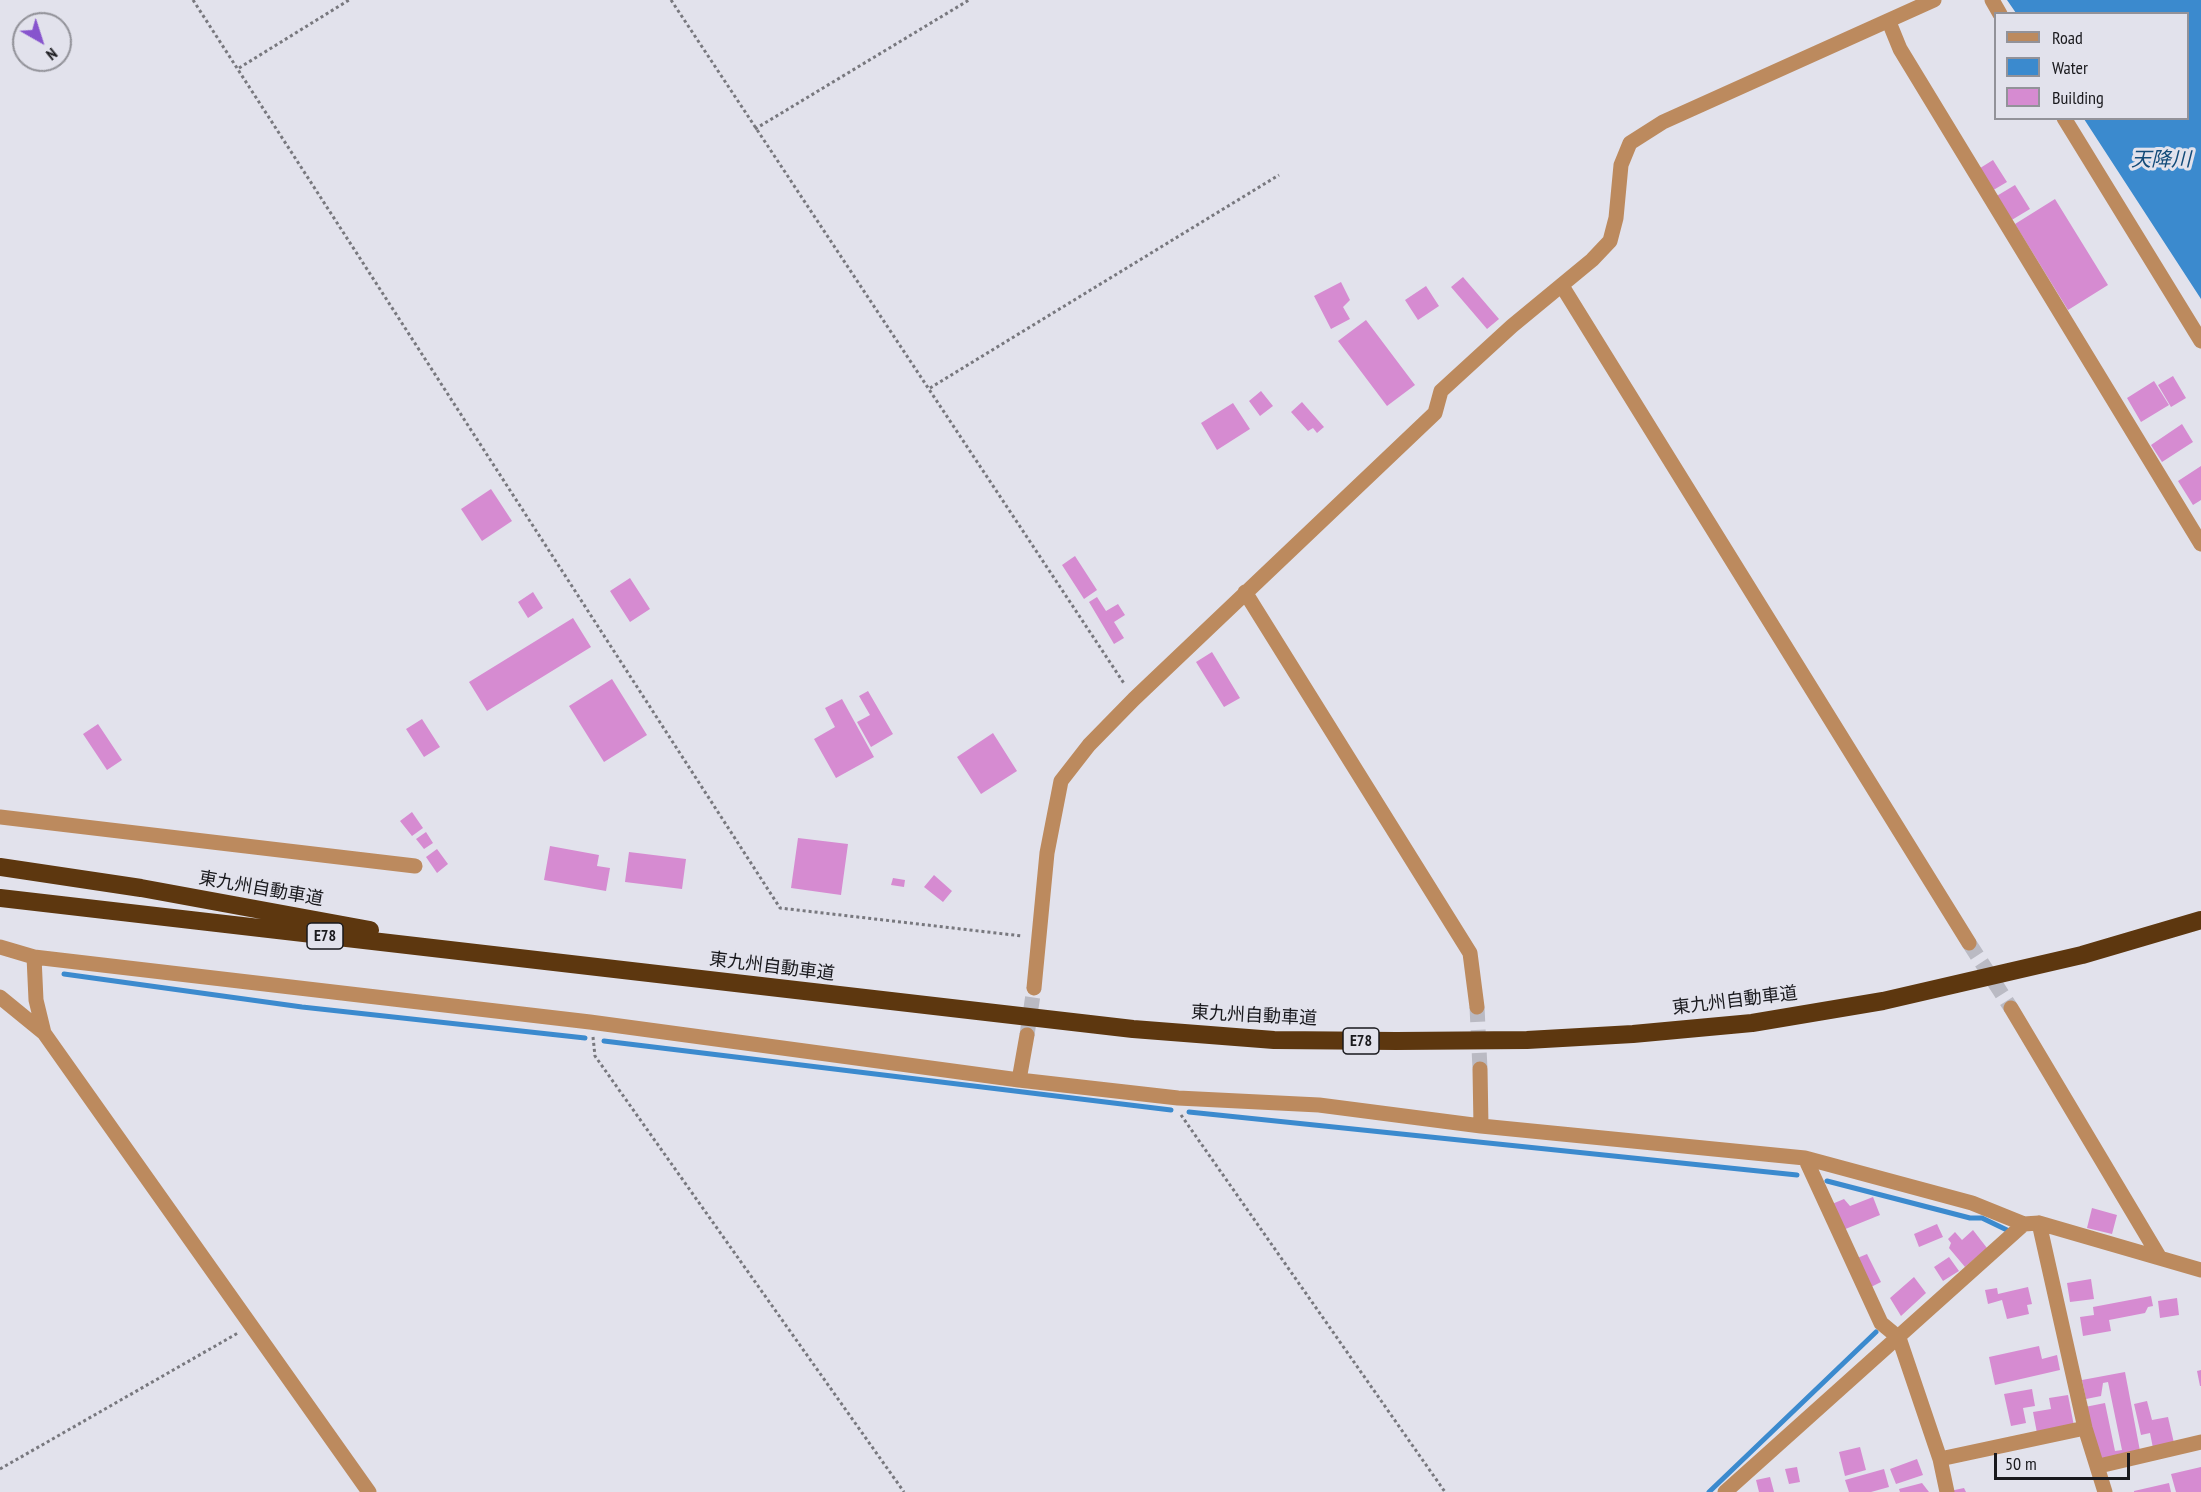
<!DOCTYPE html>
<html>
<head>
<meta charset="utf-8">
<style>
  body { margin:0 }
  #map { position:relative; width:2201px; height:1492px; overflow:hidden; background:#e2e2ec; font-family:"PT Sans Narrow",sans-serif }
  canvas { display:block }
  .legend { position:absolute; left:1994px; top:12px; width:195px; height:108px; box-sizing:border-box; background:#e2e2ec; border:2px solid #929299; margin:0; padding:8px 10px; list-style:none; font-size:18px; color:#19191d }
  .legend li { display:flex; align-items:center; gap:12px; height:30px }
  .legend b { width:30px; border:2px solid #929299 }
  .north { position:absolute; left:12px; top:12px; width:60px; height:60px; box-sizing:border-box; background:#e2e2ec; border:2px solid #929299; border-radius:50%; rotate:141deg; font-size:16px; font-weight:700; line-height:24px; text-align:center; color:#19191d }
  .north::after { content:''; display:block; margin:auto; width:21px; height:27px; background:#8754cd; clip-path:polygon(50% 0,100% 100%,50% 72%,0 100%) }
  .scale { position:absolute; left:1994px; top:1453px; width:136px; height:27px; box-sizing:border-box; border:3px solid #19191d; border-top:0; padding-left:8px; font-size:18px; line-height:21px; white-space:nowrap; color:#19191d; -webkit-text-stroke:4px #e2e2ec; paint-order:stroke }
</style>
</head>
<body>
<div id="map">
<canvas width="2201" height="1492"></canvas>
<ul class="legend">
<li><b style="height:8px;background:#bc8a5e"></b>Road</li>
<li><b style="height:16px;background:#3b8ace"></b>Water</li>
<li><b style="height:16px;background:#d68bd1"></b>Building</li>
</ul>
<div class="north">N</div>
<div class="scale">50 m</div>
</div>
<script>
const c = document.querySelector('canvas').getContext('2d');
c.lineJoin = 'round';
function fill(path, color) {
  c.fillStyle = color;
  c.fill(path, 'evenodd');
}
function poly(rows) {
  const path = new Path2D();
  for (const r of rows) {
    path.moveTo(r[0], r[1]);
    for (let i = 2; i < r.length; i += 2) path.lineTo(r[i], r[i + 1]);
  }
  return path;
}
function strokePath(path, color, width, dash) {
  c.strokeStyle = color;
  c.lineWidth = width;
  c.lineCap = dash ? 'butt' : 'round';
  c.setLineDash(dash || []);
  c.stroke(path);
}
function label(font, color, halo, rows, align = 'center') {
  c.font = font + ' "PT Sans Narrow","Noto Sans JP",sans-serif';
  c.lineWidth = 6;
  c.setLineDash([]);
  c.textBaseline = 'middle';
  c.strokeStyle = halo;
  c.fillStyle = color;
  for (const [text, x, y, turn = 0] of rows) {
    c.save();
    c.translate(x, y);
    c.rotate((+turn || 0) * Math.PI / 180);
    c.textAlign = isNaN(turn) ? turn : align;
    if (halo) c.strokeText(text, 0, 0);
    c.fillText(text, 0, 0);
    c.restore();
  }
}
fill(poly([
  [2007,0,2201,0,2201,299,2084,119,2188,118,2188,14,2016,13]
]), '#3b8ace');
strokePath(poly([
  [64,974,302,1007,585,1038],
  [604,1041,1171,1110],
  [1189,1112,1797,1175],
  [1827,1181,1970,1218,1982,1218,2009,1231],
  [1709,1492,1876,1332]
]), '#3b8ace', 5);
fill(poly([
  [1993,160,2007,182,1990,192,1977,170],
  [2015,185,2030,209,2010,221,1995,197],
  [2055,199,2108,285,2068,310,2015,224],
  [1463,277,1499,319,1487,329,1451,287],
  [1341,282,1350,300,1343,307,1350,319,1331,329,1314,296],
  [1426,286,1439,306,1418,320,1405,300],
  [1366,320,1415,385,1387,406,1338,341],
  [2173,376,2186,398,2171,407,2158,385],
  [2154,381,2169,405,2141,422,2127,398],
  [1261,391,1273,406,1260,416,1249,401],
  [1302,402,1324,427,1317,433,1313,428,1308,431,1291,412],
  [1233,403,1250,429,1217,450,1201,423],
  [2182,424,2193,442,2162,462,2151,445],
  [2201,466,2201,500,2193,505,2178,481],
  [491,489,512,521,482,541,461,509],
  [1075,556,1097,590,1084,599,1062,565],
  [630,578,650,609,630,622,610,591],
  [533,592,543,608,528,618,518,602],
  [1097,597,1106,611,1118,604,1125,615,1114,622,1124,638,1114,644,1089,602],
  [573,618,591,647,487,711,469,682],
  [1212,652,1240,698,1224,707,1196,662],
  [612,679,647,735,604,762,569,706],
  [868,691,893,734,871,747,857,722,870,715,859,696],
  [842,699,874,757,836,778,814,739,835,727,825,708],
  [422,719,440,747,424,757,406,729],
  [98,724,122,760,107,770,83,734],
  [993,733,1017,771,981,794,957,757],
  [412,812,423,828,412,836,400,821],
  [426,832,433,843,424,849,416,839],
  [798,838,848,844,841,895,791,888],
  [550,846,599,855,597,866,610,868,606,891,544,880],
  [437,849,448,864,437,873,426,857],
  [629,852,686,859,682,889,625,882],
  [934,875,952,891,943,902,924,887],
  [893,878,905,880,904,887,891,885],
  [1873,1197,1880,1215,1843,1230,1832,1204,1844,1199,1850,1206],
  [2092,1208,2117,1215,2112,1234,2087,1228],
  [1937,1224,1943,1237,1919,1247,1914,1234],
  [1973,1230,1987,1248,1965,1267,1949,1248,1951,1243,1948,1239,1955,1232,1962,1240],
  [1867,1254,1881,1282,1869,1288,1855,1259],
  [1949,1257,1959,1271,1943,1281,1934,1267],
  [1914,1277,1926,1293,1901,1316,1890,1298],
  [2091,1279,2094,1299,2070,1302,2067,1283],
  [2028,1287,2032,1304,2027,1305,2029,1314,2007,1319,2002,1300,1988,1304,1985,1290,1997,1288,1998,1294],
  [2151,1296,2153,1306,2148,1307,2145,1313,2109,1320,2111,1331,2083,1336,2080,1317,2094,1315,2093,1307],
  [2177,1298,2179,1315,2160,1318,2158,1301],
  [2039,1346,2042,1359,2057,1355,2060,1370,1995,1385,1989,1357],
  [2201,1370,2201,1386,2200,1386,2197,1371],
  [2125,1372,2140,1451,2102,1460,2085,1407,2105,1403,2115,1451,2122,1450,2108,1382,2103,1383,2101,1396,2086,1399,2082,1380],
  [2032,1389,2035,1406,2023,1408,2026,1423,2011,1426,2004,1394],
  [2068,1395,2074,1426,2037,1433,2033,1412,2051,1409,2049,1398],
  [2147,1401,2152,1420,2168,1417,2174,1443,2153,1448,2150,1433,2141,1435,2134,1404],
  [1860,1447,1866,1470,1845,1476,1839,1452],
  [1917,1459,1923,1475,1896,1484,1890,1469],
  [1797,1467,1800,1482,1789,1484,1785,1469],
  [2201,1467,2201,1492,2176,1492,2171,1474],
  [1884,1469,1889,1487,1871,1492,1849,1492,1845,1480],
  [1770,1477,1774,1492,1759,1492,1756,1480],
  [1922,1483,1929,1492,1900,1492,1899,1489],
  [2169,1483,2171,1492,2134,1492,2134,1491],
  [1964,1488,1966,1492,1951,1492,1950,1491]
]), '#d68bd1');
strokePath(poly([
  [1969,943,2011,1008],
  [1477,1007,1480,1069],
  [1027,1035,1034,988]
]), '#babac3', 15, [15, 8]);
strokePath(poly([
  [193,0,780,908,1022,936],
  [671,0,1125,685],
  [239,68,349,0],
  [755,129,969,0],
  [930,388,1279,175],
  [593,1037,595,1056,904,1492],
  [1181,1115,1445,1492],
  [0,1469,238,1333]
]), '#78787e', 3, [3, 3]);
strokePath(poly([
  [1992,0,2000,14],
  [1889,22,1900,49,2201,544],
  [2064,118,2201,341],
  [1562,286,1969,943],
  [1245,592,1470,953,1477,1007],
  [0,817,415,866],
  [0,947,34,957,590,1022,1019,1080,1178,1098,1319,1105,1481,1126,1805,1158,1972,1203,2024,1224,2039,1223,2201,1270],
  [34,957,36,1000,44,1033],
  [1034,988,1047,853,1061,781,1089,745,1134,699,1435,413,1441,391,1512,326,1592,260,1610,241,1616,218,1621,165,1630,143,1663,122,1934,0],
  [0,997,44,1033,369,1492],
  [2011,1008,2160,1258],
  [1480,1069,1481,1126],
  [1019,1080,1027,1035],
  [1805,1158,1881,1323,1899,1338,1940,1459,1947,1492],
  [2039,1223,2085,1428,2105,1492],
  [1940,1459,2085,1428],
  [2099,1466,2201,1442],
  [1725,1492,2024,1224]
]), '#bc8a5e', 15);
strokePath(poly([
  [0,867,141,888,370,930],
  [0,898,1133,1029,1274,1040,1396,1041,1527,1040,1633,1034,1752,1023,1883,1001,2082,955,2201,920]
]), '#5d370f', 18);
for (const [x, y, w] of [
  [325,936,36],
  [1361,1041,36]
]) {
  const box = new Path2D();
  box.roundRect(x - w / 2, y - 13, w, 26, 4.5);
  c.fillStyle = '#e2e2ec';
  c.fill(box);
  strokePath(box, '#19191d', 1.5);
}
label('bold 16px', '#19191d', null, [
  ["E78",325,936],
  ["E78",1361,1041]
]);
label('18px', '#19191d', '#e2e2ec', [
  ["東九州自動車道",261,889,10],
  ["東九州自動車道",772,967,7],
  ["東九州自動車道",1735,1001,-7],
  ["東九州自動車道",1254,1016,3]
]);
label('italic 20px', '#134b79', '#e2e2ec', [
  ["天降川",2161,160]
]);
</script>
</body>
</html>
